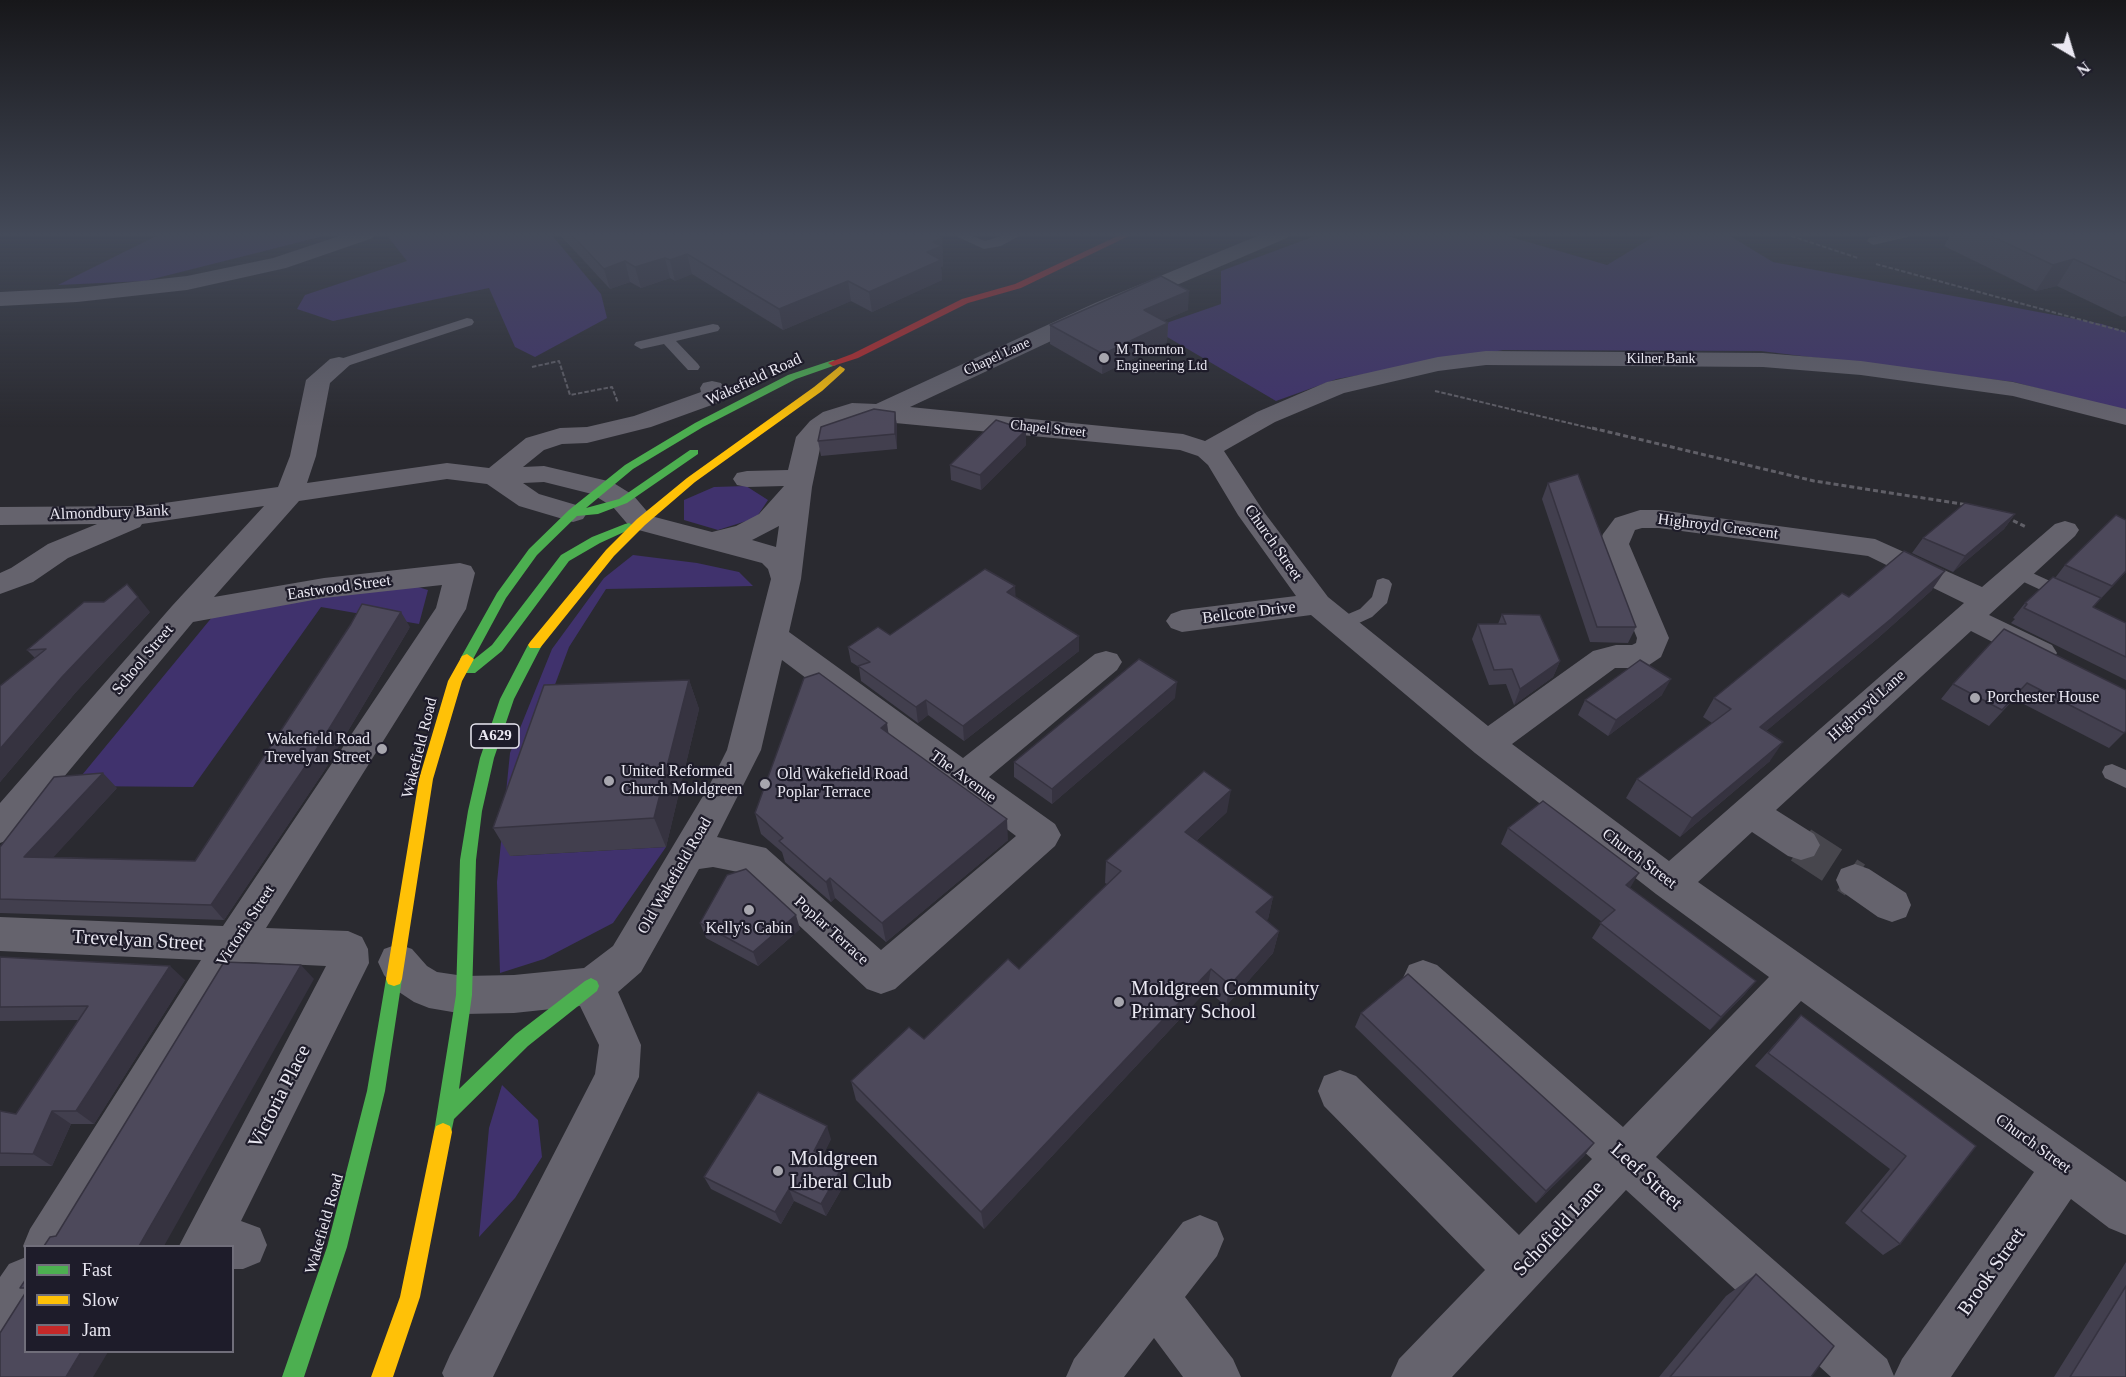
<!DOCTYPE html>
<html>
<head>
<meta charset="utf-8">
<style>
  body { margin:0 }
  #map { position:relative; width:2126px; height:1377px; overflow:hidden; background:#2a2a30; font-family:"Times New Roman",serif }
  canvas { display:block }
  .legend { position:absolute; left:24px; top:1245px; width:210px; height:108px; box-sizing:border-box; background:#1e1c2a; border:2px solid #706e7a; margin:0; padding:8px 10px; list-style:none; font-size:18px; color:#eae8f2 }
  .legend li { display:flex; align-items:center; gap:12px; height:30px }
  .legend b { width:30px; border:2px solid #706e7a }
  .north { position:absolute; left:2042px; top:24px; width:60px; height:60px; -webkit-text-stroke:4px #1e1c2a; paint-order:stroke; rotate:142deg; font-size:16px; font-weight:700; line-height:24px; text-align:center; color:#eae8f2 }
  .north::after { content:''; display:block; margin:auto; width:21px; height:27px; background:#eae8f2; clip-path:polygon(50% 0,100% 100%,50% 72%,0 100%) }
</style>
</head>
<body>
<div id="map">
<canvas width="2126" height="1377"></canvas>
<ul class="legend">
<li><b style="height:8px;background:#4caf50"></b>Fast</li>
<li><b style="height:8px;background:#ffc107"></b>Slow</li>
<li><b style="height:8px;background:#c62828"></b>Jam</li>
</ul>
<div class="north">N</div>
</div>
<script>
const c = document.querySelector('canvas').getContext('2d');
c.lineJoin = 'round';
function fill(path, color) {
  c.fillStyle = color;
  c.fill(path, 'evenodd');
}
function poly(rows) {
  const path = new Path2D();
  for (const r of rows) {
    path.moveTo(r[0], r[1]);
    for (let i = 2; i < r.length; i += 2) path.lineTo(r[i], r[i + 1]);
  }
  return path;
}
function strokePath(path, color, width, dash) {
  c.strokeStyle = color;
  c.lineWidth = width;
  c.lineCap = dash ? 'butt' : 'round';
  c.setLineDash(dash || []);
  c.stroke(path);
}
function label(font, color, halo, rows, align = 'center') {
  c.font = font + ' "Times New Roman",serif';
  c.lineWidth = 4.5;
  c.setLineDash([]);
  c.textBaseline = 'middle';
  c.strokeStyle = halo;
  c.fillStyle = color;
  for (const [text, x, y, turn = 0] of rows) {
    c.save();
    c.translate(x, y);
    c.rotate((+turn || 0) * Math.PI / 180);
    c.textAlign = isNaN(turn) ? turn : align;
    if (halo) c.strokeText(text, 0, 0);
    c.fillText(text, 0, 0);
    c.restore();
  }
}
fill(poly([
  [160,234,332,234,145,281,58,285],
  [398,234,551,234,601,294,607,318,535,357,515,347,489,288,333,321,297,309,305,295,407,261,388,237],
  [1320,234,1501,234,1607,265,1658,234,1727,234,1773,262,2102,324,2126,332,2126,412,2014,382,1761,351,1503,350,1337,379,1276,401,1152,328,1221,304,1221,271],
  [746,486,768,500,756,518,718,530,684,520,684,500,714,487],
  [633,555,697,563,739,572,753,586,606,589,569,647,544,714,510,856,666,847,613,923,544,959,500,973,497,882,510,753,552,649,604,578],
  [415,586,428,590,419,624,321,607,193,787,73,786,213,616,323,594],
  [502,1085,538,1120,542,1157,515,1198,479,1237,489,1128]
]), '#40326d');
strokePath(poly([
  [1801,845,1855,880]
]), '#47464d', 37, [37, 18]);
strokePath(poly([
  [1785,234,1858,258],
  [1876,264,2126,332],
  [532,367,559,361,570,395,612,387,618,403],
  [1435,391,1598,430]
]), '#605f67', 2, [4.5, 2]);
strokePath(poly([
  [1592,428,1814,481,1968,505],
  [2006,517,2026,527]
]), '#605f67', 3, [5, 3]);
fill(poly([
  [951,234,968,234,985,241,1007,234,1023,234,1001,246,984,249,951,234],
  [1887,234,1910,234,1908,237,1873,245,1867,241,1869,238,1887,234],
  [467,318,472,319,474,322,472,325,344,367,339,368,332,364,334,361,467,318],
  [713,324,718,325,720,328,718,331,676,341,698,364,700,367,698,370,688,370,664,344,641,349,634,345,636,342,713,324],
  [2017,566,2072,591,2075,595,2072,599,2060,599,2011,576,2008,572,2011,568,2017,566],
  [1383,578,1389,580,1392,584,1387,603,1372,617,1348,628,1341,630,1334,628,1332,624,1334,620,1360,609,1372,597,1377,580,1383,578],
  [2112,764,2126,770,2126,788,2105,778,2102,772,2105,766,2112,764]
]), '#65636d');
fill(poly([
  [345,234,376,234,373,238,286,268,187,290,77,302,0,306,0,292,77,288,187,276,273,258,345,234],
  [1262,234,1290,234,1287,238,1111,313,910,407,1183,434,1205,441,1257,412,1327,382,1438,357,1486,351,1763,353,1861,361,2013,382,2126,409,2126,425,2013,396,1861,375,1763,367,1486,365,1438,371,1344,393,1275,422,1224,451,1264,512,1328,597,1488,726,1593,651,1616,645,1632,645,1636,643,1637,638,1599,544,1603,534,1615,518,1640,510,1659,510,1875,539,1982,587,2055,524,2065,521,2075,524,2079,530,2075,536,1989,615,2052,645,2057,653,2052,661,2041,664,2030,661,1971,631,1776,810,1814,834,1820,845,1814,856,1801,860,1788,856,1752,832,1698,882,2126,1182,2126,1235,2109,1228,2071,1199,1951,1377,1831,1377,1626,1190,1452,1377,1391,1377,1399,1359,1485,1270,1324,1106,1318,1091,1324,1076,1340,1070,1356,1076,1519,1235,1592,1159,1409,991,1403,978,1409,965,1423,960,1437,965,1623,1127,1769,977,1656,894,1475,753,1311,615,1182,632,1171,628,1166,621,1171,614,1182,610,1296,596,1238,515,1208,465,1198,456,1180,450,853,419,841,422,822,439,812,487,801,579,789,632,963,758,1095,654,1106,651,1117,654,1122,662,1117,670,989,777,1055,824,1061,835,1055,846,895,989,881,994,867,989,743,873,713,867,699,869,641,972,618,992,641,1045,639,1077,493,1377,444,1377,442,1373,450,1355,595,1074,599,1045,580,1006,514,1013,464,1014,429,1008,414,1002,399,992,384,975,378,962,384,949,398,944,412,949,427,966,437,972,464,976,514,975,584,968,613,946,709,786,727,750,771,579,768,569,762,563,631,528,613,507,592,494,544,482,523,483,539,494,583,507,587,513,583,519,573,522,519,506,487,484,447,479,299,501,214,597,324,578,460,563,471,566,475,573,466,609,266,928,348,931,362,937,368,949,369,963,241,1221,260,1228,267,1245,260,1262,243,1269,232,1269,232,1246,179,1246,326,966,244,962,74,1246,26,1246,26,1252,23,1246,30,1229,201,960,0,951,0,917,223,926,436,608,442,585,324,598,193,622,13,838,0,843,0,803,172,606,264,506,142,524,140,527,68,558,33,582,0,594,0,573,11,568,48,544,97,524,0,525,0,507,143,506,278,487,290,456,306,380,330,359,339,357,348,359,351,364,330,383,316,456,307,483,447,463,489,468,526,438,560,428,587,427,634,416,701,392,700,388,703,383,712,381,721,383,726,393,720,402,651,427,587,443,562,444,544,450,523,467,544,466,612,482,633,495,651,516,712,532,736,526,759,514,784,486,747,487,737,485,733,479,737,473,747,471,788,470,796,437,810,421,823,412,852,403,876,404,1095,303,1262,234],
  [779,526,776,547,752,540,756,538,779,526],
  [1642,528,1659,528,1868,556,1964,603,1669,861,1512,744,1615,668,1638,668,1649,665,1661,657,1669,638,1629,544,1635,530,1642,528],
  [782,660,1016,836,881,950,766,848,717,837,761,750,782,660],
  [1801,1001,2034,1172,1902,1359,1894,1376,1887,1359,1656,1157,1801,1001],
  [1855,864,1869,869,1906,893,1911,905,1906,917,1892,922,1878,917,1841,891,1836,880,1841,869,1855,864],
  [1200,1215,1217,1222,1224,1239,1217,1256,1185,1297,1233,1359,1241,1377,1183,1377,1154,1338,1124,1377,1066,1377,1074,1359,1183,1222,1200,1215],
  [26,1257,26,1327,18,1340,0,1347,0,1277,9,1264,26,1257]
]), '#65636d');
fill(poly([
  [833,360,836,361,836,365,796,379,703,427,633,469,586,508,619,499,690,450,698,450,698,454,627,503,598,514,577,516,537,555,506,598,472,661,492,645,561,555,592,537,625,524,629,523,635,527,600,543,569,561,502,651,475,673,465,673,463,670,470,663,462,662,460,659,497,593,529,549,569,510,625,465,695,423,788,375,833,360],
  [535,640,542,645,514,699,494,758,482,811,476,860,472,995,459,1089,516,1034,585,981,591,978,597,981,599,986,597,991,528,1046,454,1119,450,1138,443,1141,436,1138,434,1132,456,995,460,860,468,811,480,758,500,699,528,645,535,640],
  [394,972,400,974,402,979,385,1091,347,1247,304,1377,282,1377,327,1247,367,1091,386,979,388,974,394,972]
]), '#4caf50');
fill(poly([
  [840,366,845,369,844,371,822,391,695,482,645,525,614,556,540,648,530,648,528,645,530,642,606,550,637,519,687,478,814,387,840,366],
  [467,654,474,659,462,681,433,779,402,979,400,984,394,986,388,984,386,979,419,779,448,681,462,656,467,654],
  [443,1123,450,1126,452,1132,420,1297,393,1377,371,1377,400,1297,434,1132,436,1126,443,1123]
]), '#ffc107');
fill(poly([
  [1122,234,1133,234,1021,288,968,303,858,358,833,366,828,363,852,354,962,299,1015,284,1122,234]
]), '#c62828');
fill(poly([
  [559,234,933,234,942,238,943,266,941,267,942,280,872,312,851,301,783,330,692,274,675,281,670,278,641,288,630,282,610,289],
  [1951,234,2126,234,2126,316,2122,317,2057,286,2036,291,1944,246],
  [1188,310,1164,320,1168,323,1167,342,1102,374,1050,344,1050,325],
  [895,412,897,427,897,449,821,456,818,441],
  [1026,445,981,490,951,480,950,465],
  [1548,483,1636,627,1628,643,1590,642,1542,499],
  [2015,514,2004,529,1953,572,1912,553,1923,538],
  [2065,565,2126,572,2093,607,2126,623,2126,680,2011,623,2015,619,2013,618,2025,603,2055,578],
  [1932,590,1878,638,1766,731,1770,761,1680,837,1626,798,1637,779,1712,723,1703,717,1714,698,1849,597],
  [1015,597,1079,651,964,741,928,715,918,723,861,681,859,667,851,662,848,647],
  [150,612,76,692,0,782,0,686,35,658,27,650],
  [1502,614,1560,661,1553,677,1514,705,1506,684,1489,685,1472,639,1478,624,1498,624],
  [410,627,324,771,224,920,0,913,0,847,117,788,53,857,195,861],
  [2004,629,2126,731,2109,748,2014,699,1989,726,1941,699,1953,684],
  [689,680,699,709,666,847,510,856,493,828],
  [1662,695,1608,736,1578,715,1585,700],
  [1175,698,1052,804,1014,777,1014,762],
  [888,733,1008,840,886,942,835,898,831,902,785,862,782,852,761,834,755,813],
  [1227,812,1196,841,1273,897,1268,919,1266,920,1279,931,1273,953,1226,1006,1207,990,984,1229,856,1100,851,1081,924,1039,1019,969,1107,884,1105,883,1106,861],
  [1508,828,1630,888,1756,981,1744,995,1710,1030,1592,938,1602,922,1501,844],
  [700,923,800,929,758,966,706,938],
  [0,957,185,980,94,1124,71,1124,52,1166,0,1166,0,1111,16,1114,78,1020,0,1021],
  [1361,1013,1594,1143,1584,1156,1536,1203,1355,1027],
  [1801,1015,1976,1146,1900,1244,1883,1255,1845,1223,1890,1169,1755,1066],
  [831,1139,823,1155,843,1166,848,1178,826,1216,794,1201,781,1224,711,1189,704,1177],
  [2126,1262,2126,1377,2054,1377],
  [1756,1274,1811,1377,1659,1377,1726,1296]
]), '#423f4e');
fill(poly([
  [942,238,943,266,941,267,942,280,872,312,869,292,927,252,933,242],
  [687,254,692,274,675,281,670,260],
  [665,258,670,278,641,288,635,267],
  [2074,259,2057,286,2036,291,2053,265],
  [625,261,630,282,610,289,604,269],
  [848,281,851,301,783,330,779,309],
  [1189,291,1188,310,1143,329,1144,310],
  [1168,323,1167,342,1102,374,1103,354],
  [895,412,897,427,897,449,895,434],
  [1026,430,1026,445,981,490,980,475],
  [2015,514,2004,529,1953,572,1965,556],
  [1945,571,1932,590,1878,638,1748,746,1760,727],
  [2126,571,2126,572,2099,601,2112,586],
  [1015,586,1016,602,1007,592],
  [138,597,150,612,76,692,0,782,0,749,62,677],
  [401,612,410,627,324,771,224,920,211,905],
  [1079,636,1079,651,964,741,963,726],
  [1560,661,1553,677,1514,705,1520,689],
  [1671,679,1662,695,1608,736,1616,720],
  [689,680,699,709,666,847,654,818],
  [1177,682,1175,698,1052,804,1052,789],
  [926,700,928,715,918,723,916,707],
  [887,723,890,744,881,728],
  [1783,742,1770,761,1680,837,1692,818],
  [103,773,117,788,40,872,24,857],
  [1231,790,1227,812,1182,854,1185,832],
  [1007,819,1008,840,886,942,882,923],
  [1639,873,1630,888,1626,885],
  [830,878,835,898,831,902,826,882],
  [1273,897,1268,919,1251,933,1256,912],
  [796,915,800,929,758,966,753,952],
  [1279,931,1273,953,1226,1006,1230,985],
  [301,965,314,979,164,1246,139,1246],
  [170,966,185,980,94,1124,76,1111],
  [1211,969,1207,990,984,1229,981,1212],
  [1756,981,1744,995,1710,1030,1721,1017],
  [52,1111,71,1124,52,1166,33,1154],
  [827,1126,831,1139,819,1163,814,1151],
  [1594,1143,1584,1156,1536,1203,1546,1191],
  [843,1166,848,1178,826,1216,821,1204],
  [789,1189,794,1201,781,1224,775,1212],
  [81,1352,108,1352,93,1377,66,1377]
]), '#363340');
const building = poly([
  [571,234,933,234,942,238,933,242,942,246,927,252,941,260,869,292,848,281,779,309,687,254,670,260,665,258,635,267,625,261,604,269,571,234],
  [1987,234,2126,234,2126,283,2074,259,2053,265,1987,234],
  [1161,276,1189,291,1144,310,1168,323,1103,354,1050,325,1161,276],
  [874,409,895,412,895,434,818,441,821,427,874,409],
  [996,420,1026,430,980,475,950,465,996,420],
  [1578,474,1636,627,1597,627,1548,483,1578,474],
  [1965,503,2015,514,1965,556,1923,538,1965,503],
  [2116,515,2126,520,2126,571,2112,586,2065,565,2116,515],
  [1904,551,1945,571,1891,619,1760,727,1783,742,1692,818,1637,779,1731,709,1714,698,1842,593,1849,597,1904,551],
  [985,569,1015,586,1007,592,1079,636,963,726,926,700,916,707,858,666,870,662,848,647,878,627,890,635,985,569],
  [2053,577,2101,598,2093,607,2126,623,2126,657,2024,608,2027,604,2025,603,2053,577],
  [127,584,138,597,62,677,0,749,0,686,46,649,27,650,84,602,104,602,127,584],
  [362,604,401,612,313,755,211,905,0,899,0,847,54,777,103,773,24,857,195,861,351,624,362,604],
  [1502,614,1540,615,1560,661,1520,689,1512,669,1494,670,1478,624,1506,624,1502,614],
  [2004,629,2126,690,2126,731,2124,733,2027,683,2002,710,1953,684,2004,629],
  [1139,659,1177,682,1052,789,1014,762,1139,659],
  [1640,660,1671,679,1616,720,1585,700,1640,660],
  [819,673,887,723,881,728,1007,819,882,923,830,878,826,882,779,841,783,838,755,813,804,678,819,673],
  [689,680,654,818,493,828,544,685,689,680],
  [1204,771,1231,790,1185,832,1273,897,1256,912,1279,931,1230,985,1211,969,981,1212,851,1081,909,1027,924,1039,1008,959,1019,969,1121,871,1106,861,1204,771],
  [1543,801,1639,873,1626,885,1756,981,1721,1017,1600,923,1615,910,1508,828,1543,801],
  [746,869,796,915,753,952,700,923,727,875,746,869],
  [0,957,170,966,76,1111,52,1111,33,1154,0,1153,0,1111,16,1114,88,1006,0,1007,0,957],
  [224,962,301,965,139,1246,44,1246,50,1237,56,1236,224,962],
  [1408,974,1594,1143,1546,1191,1361,1013,1408,974],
  [1801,1015,1976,1146,1900,1244,1861,1211,1906,1156,1768,1053,1801,1015],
  [758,1092,827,1126,814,1151,843,1166,821,1204,789,1189,775,1212,704,1177,758,1092],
  [1756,1274,1834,1346,1811,1377,1670,1377,1756,1274],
  [26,1279,26,1288,20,1288,26,1279],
  [2126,1286,2126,1377,2070,1377,2126,1286],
  [26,1292,26,1352,81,1352,66,1377,0,1377,0,1333,26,1292]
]);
fill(building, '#4d495b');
strokePath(building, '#363340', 1.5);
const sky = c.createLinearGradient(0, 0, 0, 427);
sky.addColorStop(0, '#17171a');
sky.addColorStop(0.55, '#444a59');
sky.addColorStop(1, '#444a5900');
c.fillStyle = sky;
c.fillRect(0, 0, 2126, 427);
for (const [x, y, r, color] of [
  [1104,358,6,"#a7a6ae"],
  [1975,698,6,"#a7a6ae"],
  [382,749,6,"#a7a6ae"],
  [609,781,6,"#a7a6ae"],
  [765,784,6,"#a7a6ae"],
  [749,910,6,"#a7a6ae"],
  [1119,1002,6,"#a7a6ae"],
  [778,1171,6,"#a7a6ae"]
]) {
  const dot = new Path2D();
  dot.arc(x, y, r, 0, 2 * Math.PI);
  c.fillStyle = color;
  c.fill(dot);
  strokePath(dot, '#1e1c2a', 2);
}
label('14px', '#eae8f2', '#1e1c2a', [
  ["M Thornton",1116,350],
  ["Engineering Ltd",1116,366]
], 'left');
label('14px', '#eae8f2', '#1e1c2a', [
  ["Chapel Lane",997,357,-25],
  ["Kilner Bank",1661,359],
  ["Chapel Street",1048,429,6]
]);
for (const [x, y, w] of [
  [495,736,48]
]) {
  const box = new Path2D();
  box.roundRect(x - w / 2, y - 12, w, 24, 4.5);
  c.fillStyle = '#1e1c2a';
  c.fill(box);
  strokePath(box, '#eae8f2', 1.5);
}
label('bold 15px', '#eae8f2', null, [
  ["A629",495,736]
]);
label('16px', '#eae8f2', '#1e1c2a', [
  ["Wakefield Road",754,380,-25],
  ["Almondbury Bank",109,513,-2],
  ["Highroyd Crescent",1718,527,7],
  ["Church Street",1273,543,55],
  ["Eastwood Street",339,588,-8],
  ["Bellcote Drive",1249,613,-7],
  ["School Street",143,660,-50],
  ["Highroyd Lane",1867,706,-42],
  ["Wakefield Road",420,748,-76],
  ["The Avenue",963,777,36],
  ["Church Street",1639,859,37],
  ["Old Wakefield Road",675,876,-60],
  ["Victoria Street",246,926,-57],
  ["Poplar Terrace",831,931,42],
  ["Church Street",2033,1144,36],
  ["Wakefield Road",325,1224,-74]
]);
label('16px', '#eae8f2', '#1e1c2a', [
  ["Porchester House",1987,698],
  ["Wakefield Road",370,740,"right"],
  ["Trevelyan Street",370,758,"right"],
  ["United Reformed",621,772],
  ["Church Moldgreen",621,790],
  ["Old Wakefield Road",777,775],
  ["Poplar Terrace",777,793],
  ["Kelly's Cabin",749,929,"center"]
], 'left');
label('20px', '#eae8f2', '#1e1c2a', [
  ["Trevelyan Street",138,941,3],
  ["Victoria Place",280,1097,-63],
  ["Leef Street",1646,1177,42],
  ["Schofield Lane",1559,1229,-47],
  ["Brook Street",1992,1272,-55]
]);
label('20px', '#eae8f2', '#1e1c2a', [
  ["Moldgreen Community",1131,990],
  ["Primary School",1131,1013],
  ["Moldgreen",790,1160],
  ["Liberal Club",790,1183]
], 'left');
</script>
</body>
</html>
